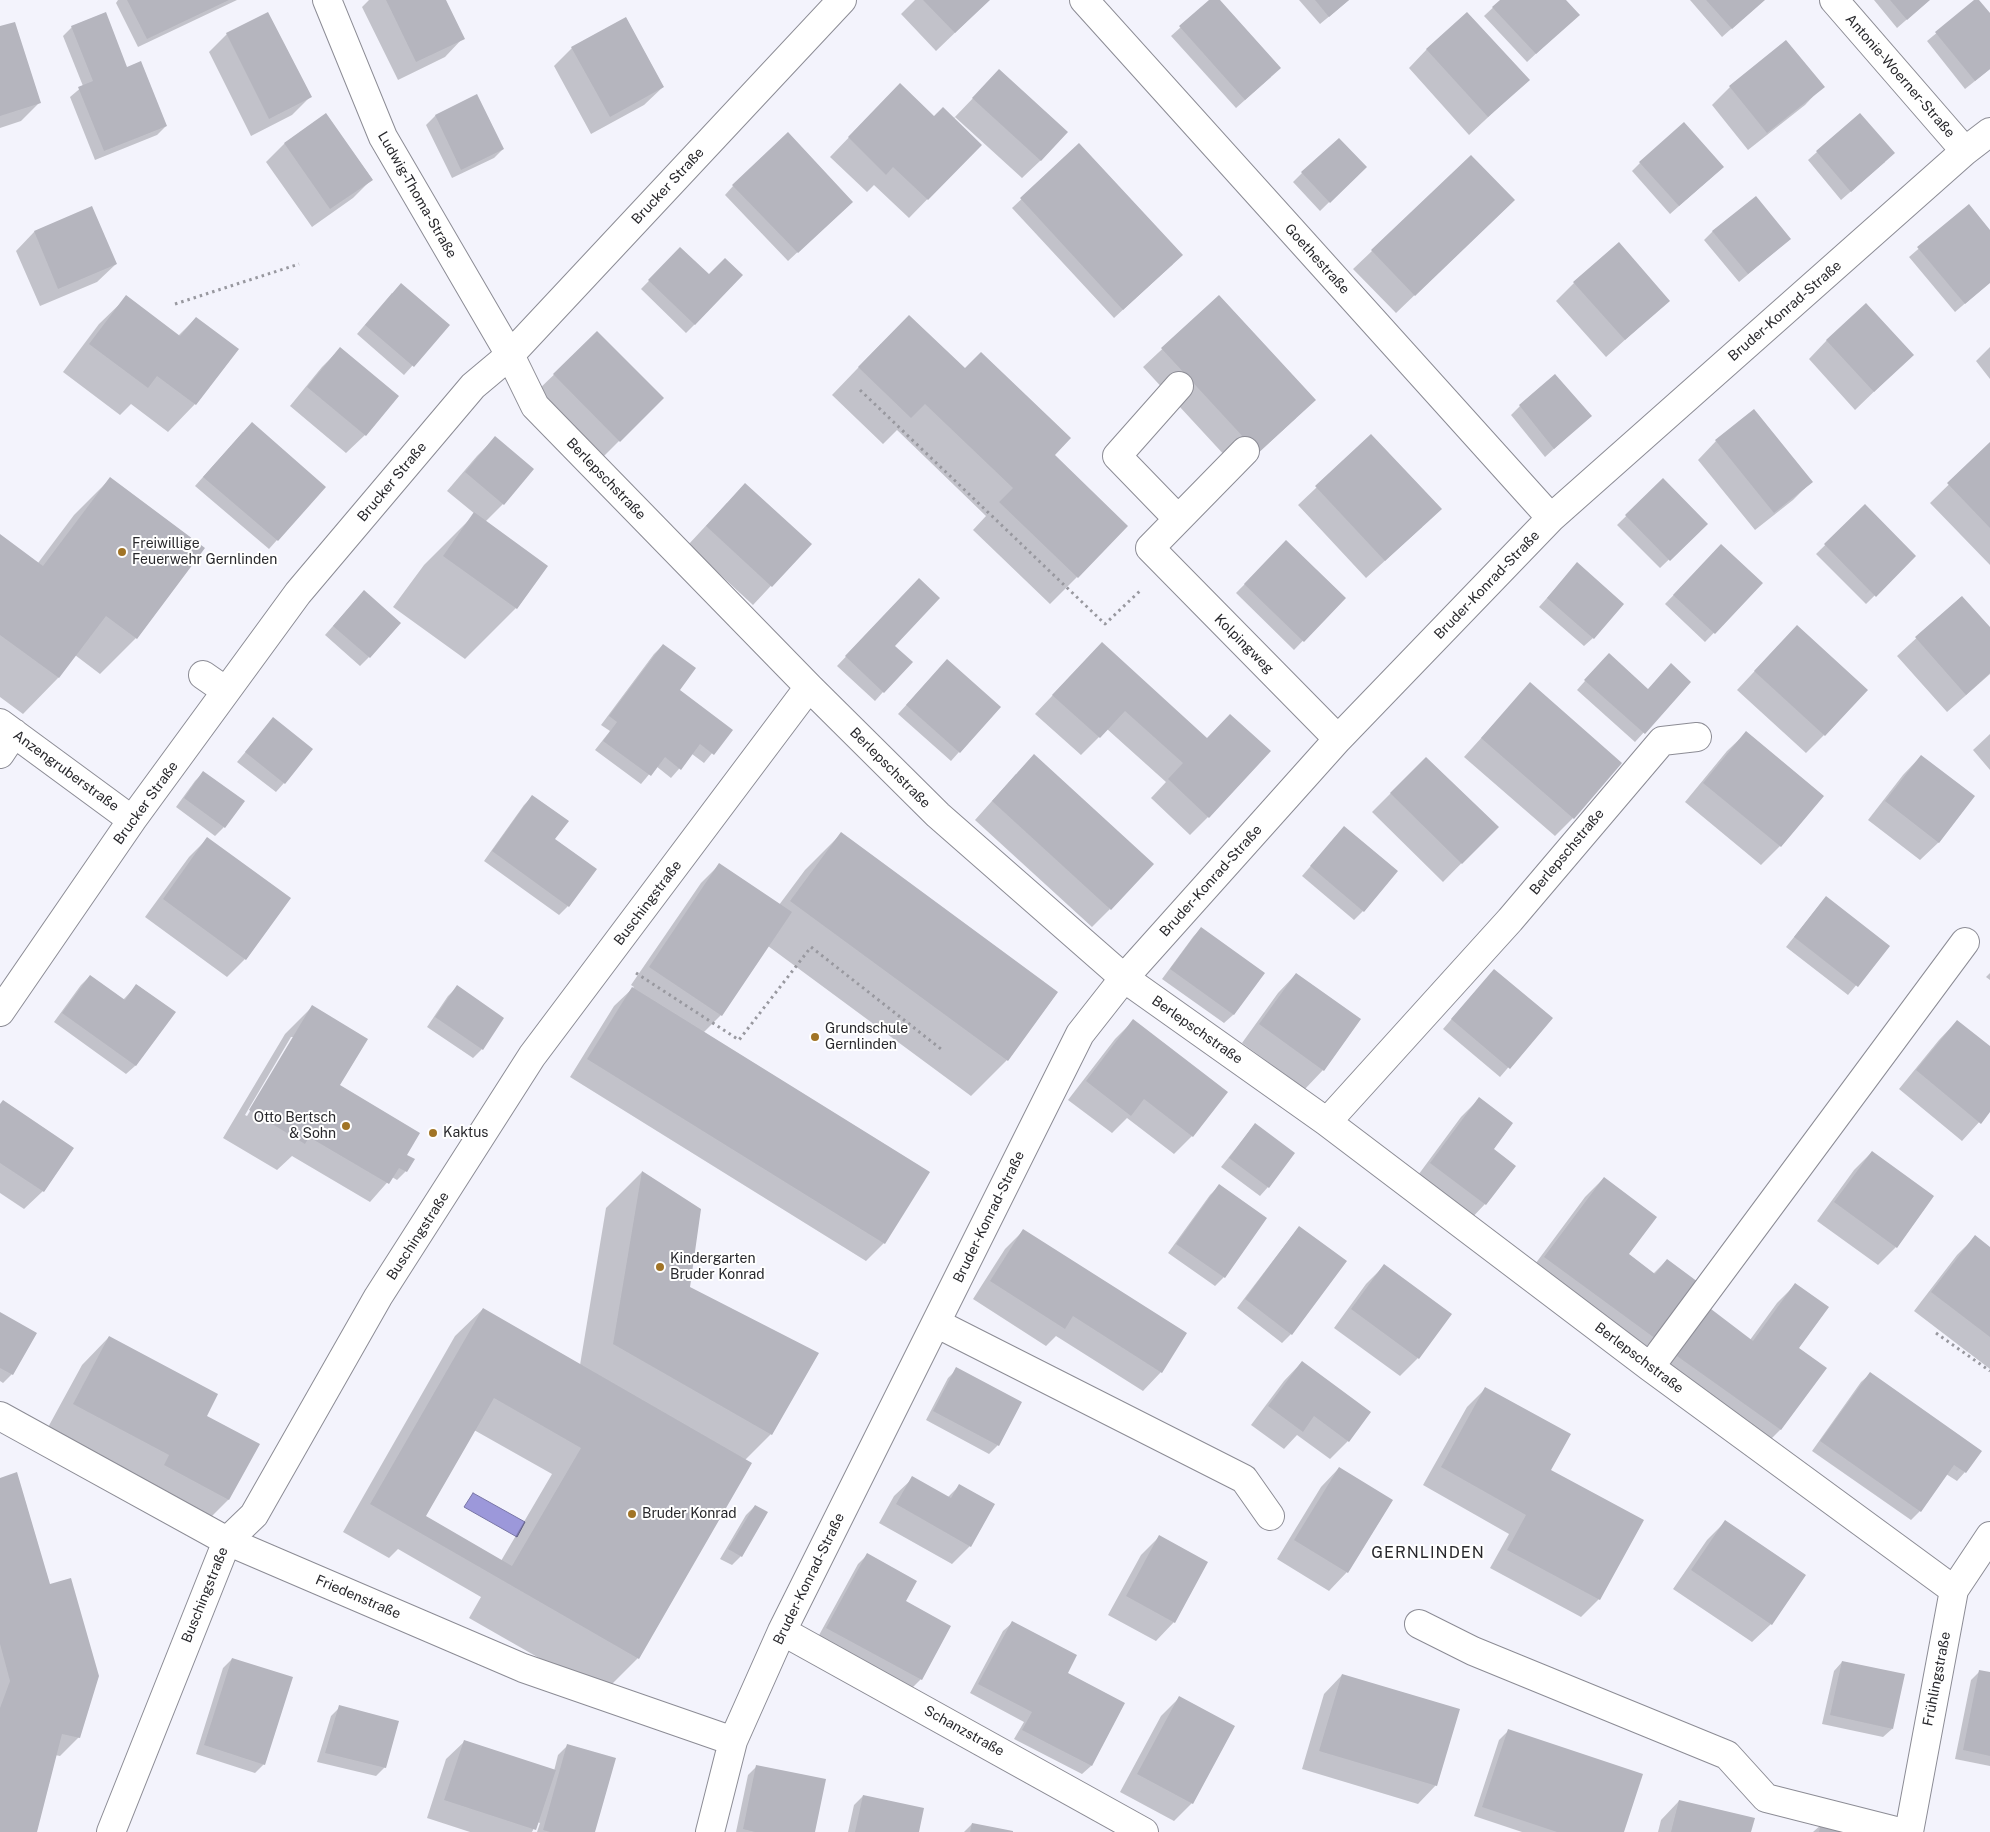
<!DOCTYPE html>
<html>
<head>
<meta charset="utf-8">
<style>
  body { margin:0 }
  canvas { display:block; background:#f3f3fc }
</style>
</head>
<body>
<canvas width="1990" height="1832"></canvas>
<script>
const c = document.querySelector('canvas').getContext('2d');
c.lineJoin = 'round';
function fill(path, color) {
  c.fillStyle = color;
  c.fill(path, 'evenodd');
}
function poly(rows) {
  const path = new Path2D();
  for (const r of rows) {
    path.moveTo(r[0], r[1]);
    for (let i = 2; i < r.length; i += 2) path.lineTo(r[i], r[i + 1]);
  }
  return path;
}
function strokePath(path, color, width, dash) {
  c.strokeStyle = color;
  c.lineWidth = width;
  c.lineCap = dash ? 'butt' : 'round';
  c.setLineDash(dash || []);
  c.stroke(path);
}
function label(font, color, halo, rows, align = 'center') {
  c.font = font + ' "Public Sans",sans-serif';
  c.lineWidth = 4;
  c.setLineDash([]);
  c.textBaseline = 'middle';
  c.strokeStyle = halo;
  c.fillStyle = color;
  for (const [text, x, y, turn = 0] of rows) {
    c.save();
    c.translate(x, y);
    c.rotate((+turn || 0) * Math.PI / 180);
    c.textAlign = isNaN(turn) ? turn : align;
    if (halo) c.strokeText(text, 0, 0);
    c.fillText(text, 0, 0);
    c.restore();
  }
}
const water = poly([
  [473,1493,525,1522,517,1537,464,1507,473,1493]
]);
fill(water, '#9c98da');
strokePath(water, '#7976a6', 1);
fill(poly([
  [118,0,237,0,138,47,116,3],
  [369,0,445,0,463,38,445,57,398,80,362,7],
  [915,0,989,0,936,51,901,14],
  [1211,0,1218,0,1271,77,1236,108,1171,36],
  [1299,0,1349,0,1320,24],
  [1501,0,1564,0,1569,23,1527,62,1484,16],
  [1690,0,1764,0,1722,37],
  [1874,0,1929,0,1897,28],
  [1976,0,1978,0,1990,15,1990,69,1965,89,1927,41],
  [72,27,127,68,166,126,157,135,95,160,70,97,83,86,63,36],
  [0,28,39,103,21,121,0,128],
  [227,34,310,97,292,115,251,136,209,52],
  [572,48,663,87,644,105,591,134,554,66],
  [1427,49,1528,80,1469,135,1409,68],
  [999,71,1041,160,1022,178,955,117,954,119,980,145,909,218,874,185,867,192,830,157,882,103,934,118,953,119],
  [1823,86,1805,105,1748,150,1712,105,1730,87],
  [477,96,503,149,494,158,452,178,426,125,435,116],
  [326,115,372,179,353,198,312,227,266,162,284,144],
  [1079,145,1173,264,1114,318,1012,208],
  [1817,152,1885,162,1841,200,1808,160],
  [1471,157,1495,218,1396,313,1353,269],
  [1640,163,1713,176,1670,214,1632,171],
  [1365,167,1320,211,1293,182,1302,173],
  [733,186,843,210,788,261,725,195],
  [1968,206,1990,232,1990,282,1955,312,1909,257],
  [92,208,116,264,97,282,40,306,16,251,34,232],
  [1713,231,1790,239,1739,282,1704,240],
  [680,249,695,324,686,333,641,289],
  [1574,283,1668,301,1606,357,1556,301],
  [392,293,448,326,404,375,357,334],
  [1219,296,1296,418,1239,471,1143,367],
  [127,297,178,336,196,318,195,404,168,432,131,404,120,415,63,372,99,324],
  [597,333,662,398,601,459,535,393],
  [1827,340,1912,355,1855,410,1809,359],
  [881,344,1053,456,1077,577,1050,604,973,530,986,516,897,430,883,444,832,395],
  [1990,347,1990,379,1976,361],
  [340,349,397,396,365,435,346,453,290,406,322,367],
  [1520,406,1590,416,1545,457,1511,415],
  [243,432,324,487,269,549,195,486],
  [1371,436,1422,527,1366,578,1298,505],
  [495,438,503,504,485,522,516,608,465,659,393,607,424,565,475,514,447,491,477,456],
  [1716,441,1811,482,1793,500,1755,530,1698,460],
  [1990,444,1990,565,1930,503],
  [110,479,136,638,100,674,75,655,58,678,23,714,0,697,0,535,38,563,74,515],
  [1663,480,1706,524,1660,568,1617,525],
  [727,503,810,544,753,605,688,545],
  [1865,506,1915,556,1866,604,1816,554],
  [1286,542,1344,598,1294,650,1236,593],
  [1713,554,1762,583,1705,642,1665,604],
  [1569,573,1593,638,1584,646,1539,607],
  [910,589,893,646,883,692,875,701,837,666],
  [1961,597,1990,629,1990,674,1947,712,1897,656],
  [355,601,369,657,360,666,325,635],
  [1102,643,1206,739,1208,817,1190,835,1151,798,1166,782,1107,729,1081,755,1035,714],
  [663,645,678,690,731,730,704,763,692,754,671,778,656,766,641,784,595,750,610,731,601,725,654,654],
  [1779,645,1824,735,1806,753,1737,690],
  [1600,664,1648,690,1690,682,1635,742,1577,690],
  [939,669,959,752,951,761,898,714],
  [1530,684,1573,818,1555,836,1464,757],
  [273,719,284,783,276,792,237,762],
  [1746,733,1822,796,1780,846,1761,865,1685,802,1727,751],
  [1990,734,1990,770,1973,750],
  [1921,756,1939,842,1920,860,1868,820,1903,775],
  [1426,758,1497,827,1443,882,1372,812],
  [203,773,224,827,215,836,176,807,195,781],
  [1016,774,1110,909,1092,927,975,820],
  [533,796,568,906,559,915,484,861,524,805],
  [1344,828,1363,911,1354,920,1302,876],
  [841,834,1057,993,1007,1060,971,1096,768,946,721,1015,704,1032,884,1243,866,1261,570,1077,614,1006,634,987,631,985,701,883,719,865,779,905,805,870],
  [207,839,245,959,227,977,145,917,189,857],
  [1826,897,1889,946,1848,995,1786,947],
  [1201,928,1263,973,1233,1015,1224,1023,1162,979,1193,937],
  [1494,970,1551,1018,1500,1077,1443,1029],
  [1990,973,1990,980,1986,977],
  [1296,974,1323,1070,1305,1089,1242,1043,1278,993],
  [90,976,123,1000,137,985,174,1012,135,1066,126,1074,54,1022,81,985],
  [457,987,482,1049,473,1058,427,1027,448,996],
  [312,1007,339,1086,405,1155,406,1171,397,1180,392,1177,370,1202,292,1156,277,1170,223,1138,285,1034],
  [291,1037,294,1037,247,1116,245,1115],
  [1133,1021,1192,1136,1174,1154,1127,1118,1112,1133,1068,1100,1115,1039],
  [1957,1021,1990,1048,1990,1110,1962,1141,1899,1089,1939,1040],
  [1479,1099,1492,1149,1485,1204,1467,1223,1413,1182,1461,1117],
  [0,1104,72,1148,43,1191,24,1209,0,1193],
  [1255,1124,1268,1187,1260,1196,1221,1167],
  [1872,1152,1896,1247,1878,1265,1817,1221,1854,1170],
  [642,1172,689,1288,771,1434,745,1460,638,1658,602,1694,469,1618,481,1597,398,1549,389,1558,343,1532,455,1336,483,1309,580,1365,606,1208],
  [474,1430,552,1474,501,1561,424,1517],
  [1604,1178,1627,1254,1653,1274,1667,1260,1655,1338,1636,1356,1527,1275,1585,1197],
  [1219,1186,1266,1218,1224,1277,1215,1286,1168,1253,1210,1195],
  [1299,1228,1291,1334,1282,1343,1237,1308,1291,1237],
  [1023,1231,1186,1334,1161,1372,1143,1391,1056,1336,1046,1346,973,1299,1005,1249],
  [1975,1237,1990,1248,1990,1369,1914,1311,1957,1255],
  [1384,1266,1418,1358,1400,1376,1334,1328,1366,1284],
  [1795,1285,1798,1348,1825,1368,1780,1430,1762,1448,1660,1374,1692,1329,1711,1311,1750,1340,1777,1303],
  [0,1314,12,1374,3,1383,0,1381],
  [109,1337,203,1421,258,1444,228,1500,210,1518,46,1431,82,1365],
  [1302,1362,1348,1441,1330,1459,1297,1435,1284,1449,1251,1425,1284,1381],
  [957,1369,998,1445,989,1454,926,1420,948,1378],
  [1870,1374,1965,1472,1957,1481,1946,1474,1920,1511,1911,1520,1812,1451,1861,1382],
  [1486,1388,1549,1471,1599,1599,1581,1617,1490,1568,1509,1534,1423,1485,1467,1407],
  [1339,1468,1391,1500,1347,1572,1329,1591,1277,1559,1321,1487],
  [913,1478,948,1497,960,1485,970,1546,952,1564,879,1523,894,1496],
  [0,1479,79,1737,60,1756,55,1755,36,1832,0,1832],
  [755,1506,741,1556,732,1565,720,1559,746,1515],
  [1725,1522,1771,1624,1752,1642,1673,1589,1707,1540],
  [1159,1537,1174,1622,1156,1641,1108,1615,1141,1555],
  [867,1555,904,1602,921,1679,912,1688,818,1637,858,1564],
  [1012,1623,1066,1674,1091,1766,1082,1774,1014,1739,1024,1722,970,1693,1003,1631],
  [232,1659,264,1764,255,1773,196,1754,223,1668],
  [1842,1662,1892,1729,1883,1737,1822,1724,1834,1671],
  [1980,1671,1990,1673,1990,1766,1955,1759,1971,1680],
  [1342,1675,1436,1785,1418,1804,1302,1769,1324,1694],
  [1180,1697,1192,1803,1174,1821,1120,1792,1161,1716],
  [340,1707,385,1767,376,1776,317,1762,331,1716],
  [1508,1731,1623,1832,1522,1832,1474,1816,1499,1740],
  [465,1741,554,1771,558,1755,567,1746,594,1832,537,1832,540,1823,537,1822,532,1832,470,1832,427,1818,446,1759],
  [757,1766,814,1832,736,1832,748,1775],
  [863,1796,918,1832,848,1832,854,1805],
  [1679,1801,1750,1832,1658,1832,1661,1820],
  [972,1824,1011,1832,964,1832],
  [1822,1824,1857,1832,1813,1832]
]), '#0003');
fill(poly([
  [127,0,229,0,147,39],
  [386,0,446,0,465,39,416,62],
  [923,0,990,0,955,33],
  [1209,0,1220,0,1281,68,1245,100,1179,26],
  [1315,0,1349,0,1329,17],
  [1500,0,1566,0,1580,15,1536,54,1492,7],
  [1706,0,1765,0,1732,29],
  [1890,0,1930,0,1907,20],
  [1974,0,1979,0,1990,13,1990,69,1975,81,1935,32],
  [106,12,127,67,141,61,167,126,104,151,78,87,93,81,71,26],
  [268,12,312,97,269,119,226,33],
  [1467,12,1530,80,1488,117,1426,49],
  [626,17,664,87,610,117,571,47],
  [15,22,41,103,0,116,0,26],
  [1786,40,1825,87,1767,133,1729,86],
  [999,69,1068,132,1041,161,972,98],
  [900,83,934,116,943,107,982,145,928,200,893,167,886,175,848,137],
  [477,94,504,149,461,170,435,115],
  [326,113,373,180,330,209,284,143],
  [1860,113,1895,153,1851,192,1816,151],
  [1684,122,1724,167,1679,206,1639,162],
  [788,132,853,202,798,253,732,185],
  [1339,138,1367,167,1330,203,1301,172],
  [1079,143,1183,255,1123,310,1020,198],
  [1471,155,1515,200,1415,296,1371,250],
  [1756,196,1791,239,1748,274,1712,231],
  [1969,204,1990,230,1990,283,1965,304,1917,247],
  [92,206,117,264,58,289,34,231],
  [1619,242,1670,301,1625,340,1573,282],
  [680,247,709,274,725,258,743,275,695,325,648,280],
  [401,283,450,325,414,367,365,325],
  [126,295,180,336,196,317,239,349,196,405,157,376,148,388,89,344],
  [1219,295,1316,400,1258,453,1161,348],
  [1866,303,1914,355,1874,392,1826,340],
  [909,315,965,368,981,352,1071,438,1055,455,1128,526,1078,578,999,502,1013,488,925,404,911,418,858,367],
  [597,331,664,398,620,442,553,374],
  [340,347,399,396,366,436,307,387],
  [1555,374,1592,416,1554,449,1519,405],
  [1754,409,1813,482,1774,513,1715,440],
  [252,422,326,487,278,541,203,477],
  [1371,434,1442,509,1385,561,1315,486],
  [495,436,534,469,504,505,465,472],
  [1990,442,1990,528,1947,483],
  [110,477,205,548,137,639,106,616,59,678,0,635,0,534,43,566],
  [1663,478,1708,524,1670,561,1625,515],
  [745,483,812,544,772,587,706,526],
  [1865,504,1916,556,1876,597,1824,544],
  [474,512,548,566,517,609,443,556],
  [1286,540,1346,598,1304,642,1244,584],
  [1721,544,1763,583,1715,634,1673,595],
  [1577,562,1624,604,1594,639,1547,598],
  [919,578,940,598,895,646,913,662,884,693,845,656],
  [364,590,401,623,370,658,333,626],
  [1962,596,1990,627,1990,673,1966,695,1915,637],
  [1797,625,1868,690,1825,736,1754,671],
  [1102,642,1207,738,1230,714,1271,751,1209,818,1168,779,1183,763,1125,711,1100,738,1052,695],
  [663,644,696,668,680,690,733,730,714,755,700,744,681,770,665,757,651,776,603,741,617,722,609,716],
  [1609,653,1648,689,1671,663,1691,682,1645,734,1584,680],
  [947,659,1001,707,960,753,906,705],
  [1530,682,1622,763,1574,819,1481,738],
  [273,717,313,749,285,784,245,752],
  [1746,731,1824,796,1781,847,1703,783],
  [1034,754,1154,864,1111,910,992,801],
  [1921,755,1975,796,1939,843,1885,801],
  [1426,757,1499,827,1462,864,1390,793],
  [203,771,245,801,225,828,184,798],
  [532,795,569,821,555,839,597,869,569,907,492,851],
  [1344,826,1398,871,1364,912,1310,866],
  [841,832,1058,992,1008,1061,790,901],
  [207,837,291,898,246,960,163,899],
  [719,863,792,912,722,1016,649,967],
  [1826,896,1890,946,1858,987,1794,937],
  [1201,927,1265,973,1234,1015,1170,969],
  [1494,969,1553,1018,1510,1069,1451,1019],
  [1296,973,1361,1019,1324,1071,1259,1024],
  [90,975,125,1000,136,984,176,1012,136,1066,62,1013],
  [457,985,504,1018,483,1050,435,1017],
  [632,987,930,1172,885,1244,587,1059],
  [312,1005,368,1039,340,1085,420,1133,407,1155,415,1159,407,1172,399,1168,389,1184,309,1137,305,1144,249,1110],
  [1133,1019,1228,1092,1193,1137,1144,1099,1131,1116,1086,1081],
  [1957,1020,1990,1046,1990,1112,1981,1124,1916,1070],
  [1479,1097,1513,1123,1494,1149,1516,1166,1486,1205,1430,1163],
  [3,1100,74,1148,44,1192,0,1163,0,1104],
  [1255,1123,1295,1153,1269,1188,1229,1158],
  [1872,1151,1934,1196,1897,1248,1834,1202],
  [642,1171,701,1209,690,1287,819,1353,772,1435,613,1344],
  [1604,1177,1657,1217,1629,1254,1655,1274,1667,1259,1698,1282,1656,1339,1544,1257],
  [1219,1184,1267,1218,1225,1278,1176,1244],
  [1299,1226,1347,1261,1292,1335,1245,1299],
  [1023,1229,1187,1333,1162,1373,1073,1316,1065,1329,990,1281],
  [1975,1235,1990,1247,1990,1337,1931,1292],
  [1384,1264,1452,1314,1419,1359,1351,1309],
  [1795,1283,1829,1307,1799,1348,1827,1368,1781,1430,1677,1356,1711,1309,1753,1341],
  [483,1308,752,1463,639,1659,370,1504],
  [494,1398,581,1448,512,1566,426,1516],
  [0,1312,37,1333,13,1375,0,1368],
  [109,1336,218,1394,207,1416,260,1444,229,1500,164,1465,169,1455,73,1404],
  [1302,1361,1371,1412,1349,1442,1314,1416,1303,1432,1268,1406],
  [956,1367,1022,1402,999,1446,933,1411],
  [1870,1372,1982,1451,1966,1473,1954,1465,1921,1512,1820,1441],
  [1485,1387,1571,1434,1551,1470,1644,1520,1600,1600,1507,1550,1526,1515,1441,1467],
  [1339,1467,1393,1500,1348,1573,1294,1540],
  [17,1472,50,1584,71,1578,99,1676,80,1738,62,1734,37,1832,0,1832,0,1708,10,1681,0,1644,0,1478],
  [912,1476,951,1498,959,1484,995,1504,971,1547,896,1504],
  [755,1505,768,1512,742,1557,728,1549],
  [1725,1520,1806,1575,1772,1625,1691,1570],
  [1159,1535,1208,1562,1175,1623,1126,1596],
  [867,1553,917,1581,906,1601,951,1626,922,1680,826,1628],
  [1012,1621,1077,1655,1068,1673,1125,1703,1092,1766,1022,1730,1032,1712,978,1684],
  [232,1658,293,1677,265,1765,204,1745],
  [1842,1661,1905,1674,1893,1729,1830,1715],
  [1979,1670,1990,1672,1990,1756,1963,1750],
  [1342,1674,1460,1709,1437,1786,1319,1751],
  [1179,1696,1235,1726,1193,1804,1137,1774],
  [339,1705,399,1721,386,1768,325,1753],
  [1508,1729,1643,1774,1624,1832,1557,1832,1482,1807],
  [464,1740,556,1770,536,1830,444,1800],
  [567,1744,616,1758,595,1832,550,1832,543,1830],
  [756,1765,826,1779,815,1832,755,1832,743,1829],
  [863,1795,924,1808,919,1832,855,1832],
  [1679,1800,1755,1818,1751,1832,1671,1832],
  [1821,1822,1859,1832,1819,1832],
  [972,1823,1013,1831,1013,1832,970,1832]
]), '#b5b5be');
const minor = poly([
  [327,0,383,137,510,355,535,406,809,687,938,815,1124,978,1327,1122,1650,1367,1954,1590],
  [1084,0,1551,518],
  [1834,0,1965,151],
  [1245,451,1150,548,1338,739],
  [1178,519,1117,456,1179,386],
  [203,675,226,691],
  [0,723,132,820],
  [0,754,14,733],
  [0,1012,132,820,298,593,473,386,510,355,842,0],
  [1327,1122,1510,920,1662,741,1697,737],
  [936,1323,1244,1479,1270,1516],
  [1650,1367,1965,942],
  [0,1416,227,1541,523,1668,733,1741],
  [1419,1624,1473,1651,1727,1755,1766,1798,1900,1832],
  [782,1631,1144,1832],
  [111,1832,227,1541,254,1515,378,1297,532,1056,809,687],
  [710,1832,733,1741,782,1631,1080,1034,1124,978,1338,739,1551,518,1965,151,1990,132],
  [1909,1832,1954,1590,1990,1536]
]);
strokePath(minor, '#8c8c95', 30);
strokePath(poly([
  [175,304,299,264],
  [860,390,1105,624,1142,589],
  [636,973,739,1040,811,947,941,1049],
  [1936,1333,1990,1371]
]), '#98989f', 3, [2.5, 4]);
strokePath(minor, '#fff', 28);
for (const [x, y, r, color] of [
  [122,552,5,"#a17426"],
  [815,1037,5,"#a17426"],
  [346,1126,5,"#a17426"],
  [433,1133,5,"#a17426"],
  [660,1267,5,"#a17426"],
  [632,1514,5,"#a17426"]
]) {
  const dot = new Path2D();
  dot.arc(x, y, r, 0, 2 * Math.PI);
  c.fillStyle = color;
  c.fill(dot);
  strokePath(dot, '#fff', 2);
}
label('14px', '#28282c', '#fff', [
  ["Antonie-Woerner-Straße",1900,76,49],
  ["Brucker Straße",668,186,-47],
  ["Ludwig-Thoma-Straße",417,195,60],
  ["Goethestraße",1317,259,48],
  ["Bruder-Konrad-Straße",1785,311,-41],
  ["Berlepschstraße",606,479,46],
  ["Brucker Straße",392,482,-50],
  ["Bruder-Konrad-Straße",1487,585,-46],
  ["Kolpingweg",1244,644,45],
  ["Berlepschstraße",890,768,45],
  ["Anzengruberstraße",66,771,36],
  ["Brucker Straße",146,803,-54],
  ["Berlepschstraße",1567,852,-50],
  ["Bruder-Konrad-Straße",1211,881,-48],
  ["Buschingstraße",648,903,-53],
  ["Berlepschstraße",1197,1030,35],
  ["Bruder-Konrad-Straße",989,1217,-64],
  ["Buschingstraße",418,1236,-57],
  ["Berlepschstraße",1639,1358,37],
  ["Bruder-Konrad-Straße",809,1579,-64],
  ["Buschingstraße",205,1595,-68],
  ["Friedenstraße",358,1597,23],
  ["Frühlingstraße",1937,1679,-79],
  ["Schanzstraße",964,1731,29]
]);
label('14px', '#28282c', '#fff', [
  ["Freiwillige",132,544],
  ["Feuerwehr Gernlinden",132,560],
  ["Grundschule",825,1029],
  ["Gernlinden",825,1045],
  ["Otto Bertsch",336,1118,"right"],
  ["& Sohn",336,1134,"right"],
  ["Kaktus",443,1133],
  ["Kindergarten",670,1259],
  ["Bruder Konrad",670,1275],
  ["Bruder Konrad",642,1514]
], 'left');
c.letterSpacing = '1px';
label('16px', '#28282c', '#fff', [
  ["GERNLINDEN",1428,1553]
]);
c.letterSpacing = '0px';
</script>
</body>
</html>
